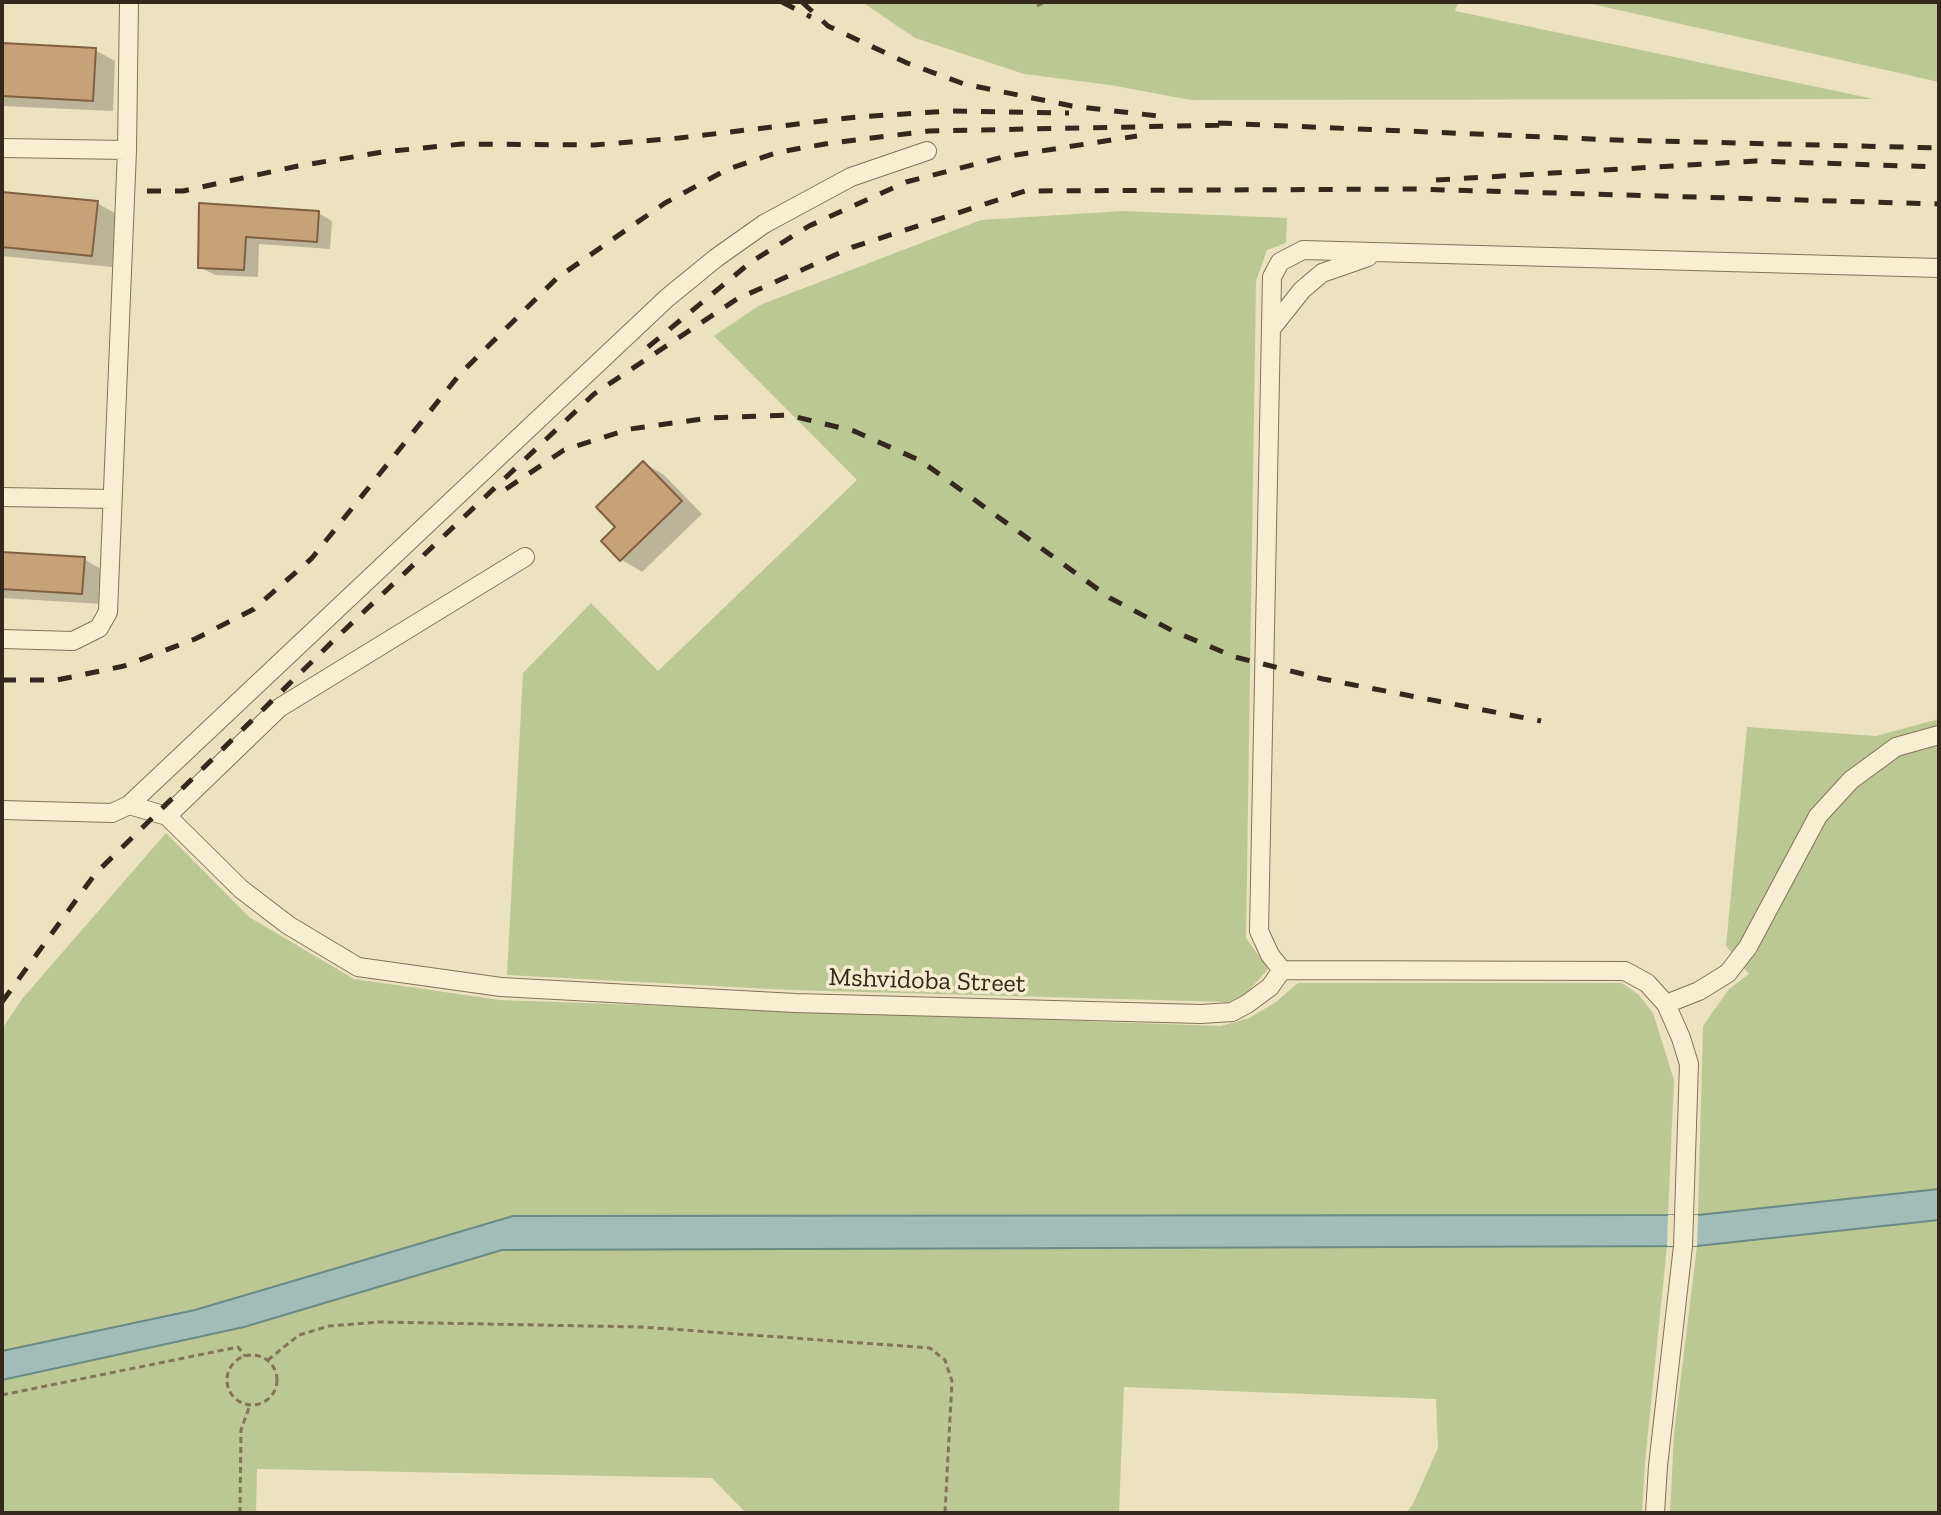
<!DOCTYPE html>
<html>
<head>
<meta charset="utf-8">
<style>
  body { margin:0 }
  #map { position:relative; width:1941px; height:1515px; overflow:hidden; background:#ebe2bf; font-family:"Zilla Slab",serif }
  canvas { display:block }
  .frame { position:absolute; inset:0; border:4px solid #32291c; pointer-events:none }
</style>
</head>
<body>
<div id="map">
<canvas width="1941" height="1515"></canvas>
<div class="frame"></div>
</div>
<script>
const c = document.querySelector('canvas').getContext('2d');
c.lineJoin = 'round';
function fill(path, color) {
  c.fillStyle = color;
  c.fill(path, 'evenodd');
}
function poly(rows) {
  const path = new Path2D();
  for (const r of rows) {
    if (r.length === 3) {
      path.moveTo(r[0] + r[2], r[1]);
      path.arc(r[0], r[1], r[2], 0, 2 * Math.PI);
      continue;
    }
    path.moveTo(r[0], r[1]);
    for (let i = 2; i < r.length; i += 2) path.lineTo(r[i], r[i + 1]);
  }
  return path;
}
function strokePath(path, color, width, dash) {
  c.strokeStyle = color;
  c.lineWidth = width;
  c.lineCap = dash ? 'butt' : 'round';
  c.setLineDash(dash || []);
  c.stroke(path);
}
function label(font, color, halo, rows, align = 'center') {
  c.font = font + ' "Zilla Slab",serif';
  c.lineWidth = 7;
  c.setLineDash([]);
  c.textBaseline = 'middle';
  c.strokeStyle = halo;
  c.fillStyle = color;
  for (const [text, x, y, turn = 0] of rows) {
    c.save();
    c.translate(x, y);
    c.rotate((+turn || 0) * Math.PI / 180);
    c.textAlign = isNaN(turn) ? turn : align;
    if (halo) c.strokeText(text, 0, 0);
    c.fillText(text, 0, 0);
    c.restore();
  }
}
fill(poly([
  [862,2,1458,2,1455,11,1874,99,1191,100,1110,85,1024,74,915,38],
  [1583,2,1939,2,1939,82],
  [1123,211,1287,218,1286,243,1267,250,1256,281,1246,938,1268,969,1245,995,1228,1002,791,990,507,975,523,673,591,603,658,671,857,480,714,336,760,305,981,220],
  [1939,719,1939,1189,1698,1215,1703,1026,1729,989,1749,974,1726,946,1747,727,1876,736],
  [166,833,249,917,354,979,500,1000,1221,1026,1249,1018,1276,1002,1298,983,1622,983,1639,995,1653,1013,1674,1080,1668,1215,513,1216,195,1310,2,1351,2,1029,22,999],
  [1939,1220,1939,1513,1670,1513,1674,1434,1697,1246],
  [1667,1246,1645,1462,1642,1513,1406,1513,1413,1504,1438,1448,1436,1399,1124,1387,1119,1513,746,1513,712,1478,257,1469,256,1513,2,1513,2,1380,244,1327,502,1250]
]), '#bcc894');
const water = poly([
  [1939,1189,1939,1220,1697,1246,502,1250,244,1327,2,1380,2,1351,195,1310,513,1216,1698,1215,1939,1189]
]);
fill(water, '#a2bdb8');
strokePath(water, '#6a8a85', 2);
fill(poly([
  [1668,1215,1698,1215,1697,1246,1667,1246]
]), '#ebe2bf');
fill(poly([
  [2,45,95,50,115,61,113,111,2,106],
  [2,194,97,203,118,215,112,267,2,256],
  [201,205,318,213,332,221,330,249,259,244,258,277,215,275,200,267],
  [644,463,664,475,702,514,642,572,622,560,603,541,618,527],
  [2,554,84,559,104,571,102,604,2,598]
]), '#0003');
const building = poly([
  [2,43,96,48,93,101,2,96,2,43],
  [2,192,98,201,92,256,2,247,2,192],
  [199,203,319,211,317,242,246,237,244,270,198,268,199,203],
  [643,461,682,501,620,561,601,541,615,527,596,507,643,461],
  [2,552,85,557,82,594,2,589,2,552]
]);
fill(building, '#c7a177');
strokePath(building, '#806040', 2);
const minor = poly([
  [2,148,127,150],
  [1271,329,1302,290,1322,273,1368,257],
  [2,497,112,499],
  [2,639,73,641,99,628,108,612,127,150,129,2],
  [129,805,667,298,716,258,764,224,851,177,927,151],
  [2,810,112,813,129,805,167,816,241,889,288,925,358,967,501,987,795,1003,1201,1014,1232,1012,1247,1004,1270,987,1282,970,1625,971,1647,983,1666,1004,1681,1038,1689,1064,1683,1246,1658,1466,1655,1513],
  [167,816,279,708,525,557],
  [1282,970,1270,955,1259,931,1272,277,1280,262,1303,250,1939,268],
  [1666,1004,1699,991,1728,973,1748,947,1818,816,1851,780,1896,747,1939,735]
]);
strokePath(minor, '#827359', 20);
strokePath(poly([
  [1037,6,1045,2],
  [252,1380,25],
  [268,1360,299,1335,329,1326,380,1322,642,1327,930,1348,945,1360,952,1381,945,1513],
  [2,1395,238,1347,245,1356],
  [240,1513,241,1430,250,1405]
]), '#827359', 3, [6, 4]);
strokePath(minor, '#f6efd1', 18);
strokePath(poly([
  [782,2,811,17],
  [802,2,828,26,907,63,964,84,1072,106,1158,116],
  [1218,123,1616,140,1939,148],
  [1436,180,1756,161,1939,167],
  [147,191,183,191,298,166,383,152,462,144,594,145,679,138,857,117,950,111,1069,113],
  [648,347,751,262,809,226,906,182,1003,157,1137,136],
  [506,489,564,450,630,429,709,418,788,415,854,431,921,461,1110,598,1173,631,1235,657,1323,679,1541,721],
  [2,680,57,680,124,666,195,639,254,609,312,558,460,374,557,278,665,203,728,169,779,152,831,143,929,131,1229,125],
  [2,1002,95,874,335,639,594,394,737,299,853,247,1025,191,1414,189,1939,204]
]), '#32291c', 5, [14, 14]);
label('26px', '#32291c', '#f3ecce', [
  ["Mshvidoba Street",927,981,2]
]);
</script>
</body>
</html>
